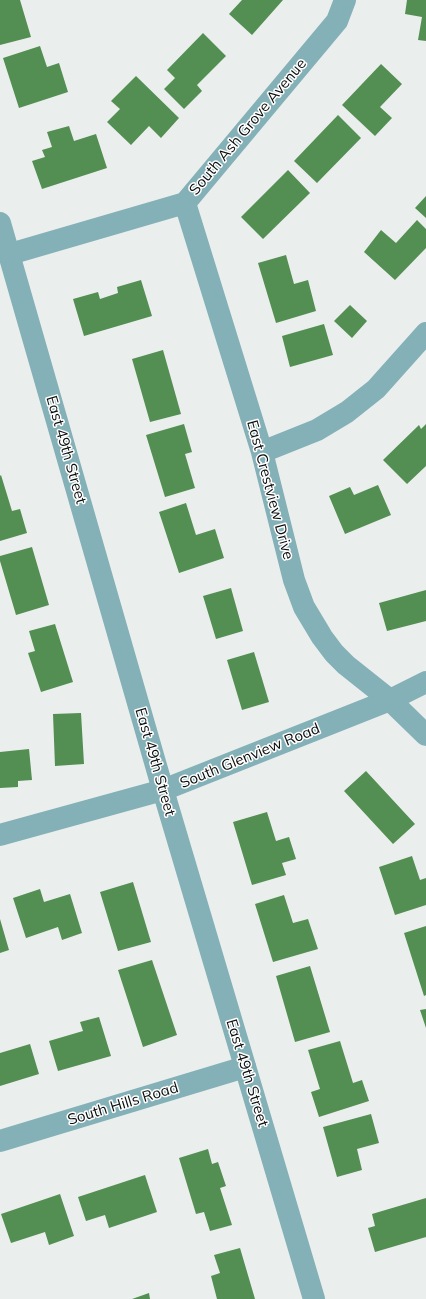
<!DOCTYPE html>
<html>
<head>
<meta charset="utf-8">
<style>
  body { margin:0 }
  canvas { display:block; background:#eaeeec }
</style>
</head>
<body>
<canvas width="426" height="1299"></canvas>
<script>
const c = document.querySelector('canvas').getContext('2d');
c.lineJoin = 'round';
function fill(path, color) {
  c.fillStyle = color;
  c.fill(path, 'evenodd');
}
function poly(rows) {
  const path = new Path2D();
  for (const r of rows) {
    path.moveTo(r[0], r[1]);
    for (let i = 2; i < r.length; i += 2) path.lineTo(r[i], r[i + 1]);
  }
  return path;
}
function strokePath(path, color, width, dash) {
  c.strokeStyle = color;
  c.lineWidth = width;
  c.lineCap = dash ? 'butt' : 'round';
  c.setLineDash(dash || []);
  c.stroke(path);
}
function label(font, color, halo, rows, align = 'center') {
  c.font = font + ' Mulish,sans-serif';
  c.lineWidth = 3;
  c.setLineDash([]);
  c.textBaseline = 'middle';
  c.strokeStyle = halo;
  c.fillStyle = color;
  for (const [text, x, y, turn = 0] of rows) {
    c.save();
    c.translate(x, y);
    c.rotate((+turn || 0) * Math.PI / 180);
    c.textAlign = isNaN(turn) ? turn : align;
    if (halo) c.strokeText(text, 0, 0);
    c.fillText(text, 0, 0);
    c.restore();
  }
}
fill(poly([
  [0,0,20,0,31,37,0,45],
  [242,0,283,0,252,35,229,14],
  [407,0,426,0,426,41,418,40,422,17,405,14],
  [203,33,226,56,197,85,202,91,184,109,164,89,175,78,167,70],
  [40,46,47,67,59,63,68,92,19,108,3,58],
  [381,64,402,84,380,107,392,118,375,136,342,105],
  [136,76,179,118,161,138,149,126,131,145,107,122,120,109,111,101],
  [338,115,361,138,317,183,294,161],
  [69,126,74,141,96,134,107,168,42,189,32,161,45,157,42,150,52,147,47,132],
  [288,170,310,193,263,239,241,217],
  [426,196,426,218,415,208],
  [417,220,426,229,426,248,395,280,364,252,381,230,396,243],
  [286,255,294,284,308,280,316,311,276,323,258,263],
  [141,280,152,316,84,336,73,299,98,292,100,299,118,293,117,287],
  [350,305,367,321,352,338,334,321],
  [324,324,333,355,290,367,282,336],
  [163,350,181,414,150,422,132,359],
  [184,424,192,452,185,454,195,488,165,497,146,435],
  [426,424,426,466,407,484,383,460,419,425,421,429],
  [1,475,12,511,20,509,27,533,0,541,0,476],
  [378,485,391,515,345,534,329,496,350,487,354,495],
  [186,503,196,535,215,529,224,558,179,573,159,512],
  [32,547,49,605,16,615,0,561,0,556],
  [231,588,243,631,216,639,203,596],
  [426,590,426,621,387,631,379,603],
  [55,624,73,682,41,692,28,653,35,651,29,631],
  [254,652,269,702,242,710,227,660],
  [81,713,84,764,55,766,53,714],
  [29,749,32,780,18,781,18,787,0,788,0,752],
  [366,771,415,824,393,844,344,791],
  [267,812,276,841,289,837,296,859,282,863,286,875,252,885,233,822],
  [412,856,420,880,426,878,426,905,395,915,379,867],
  [133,882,151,942,118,951,100,892],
  [40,889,44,902,70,894,82,933,62,940,58,927,26,938,13,898],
  [284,895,293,923,308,919,318,949,273,962,255,904],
  [0,919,9,950,0,953],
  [426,926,426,995,424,996,404,933],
  [152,960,177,1035,143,1047,118,970],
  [310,966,330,1032,295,1042,276,976],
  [426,1009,426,1028,420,1010],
  [99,1017,111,1056,58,1071,49,1041,83,1031,80,1022],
  [340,1041,353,1083,362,1080,369,1101,319,1117,311,1092,320,1089,308,1050],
  [30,1044,39,1074,0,1086,0,1053],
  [371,1114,379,1143,357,1149,362,1170,337,1177,323,1127],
  [208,1149,212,1164,218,1162,226,1186,220,1188,232,1225,210,1231,204,1212,196,1214,179,1158],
  [145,1175,157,1212,109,1228,105,1215,86,1221,78,1197],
  [60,1194,74,1236,49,1245,45,1232,11,1243,1,1214],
  [426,1198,426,1237,375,1252,368,1228,375,1226,372,1214],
  [240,1248,255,1299,217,1299,211,1276,220,1273,214,1255],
  [149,1293,150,1299,132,1299]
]), '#538f52');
strokePath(poly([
  [185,203,262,452,294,580,304,607,322,637,334,653,346,665,390,700,426,735],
  [10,254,185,203,337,21,345,0],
  [262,452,317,430,347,412,376,389,426,333],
  [0,835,163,790,390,700,426,682],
  [0,1141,245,1067]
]), '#84b1b7', 22);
strokePath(poly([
  [0,223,163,790,314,1299]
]), '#84b1b7', 22);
label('15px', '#0b0c0c', '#fff', [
  ["South Ash Grove Avenue",248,127,-50],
  ["East 49th Street",66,450,74],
  ["East Crestview Drive",270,490,75],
  ["South Glenview Road",250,756,-22],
  ["East 49th Street",155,762,74],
  ["East 49th Street",247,1073,73],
  ["South Hills Road",123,1104,-17]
]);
</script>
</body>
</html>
